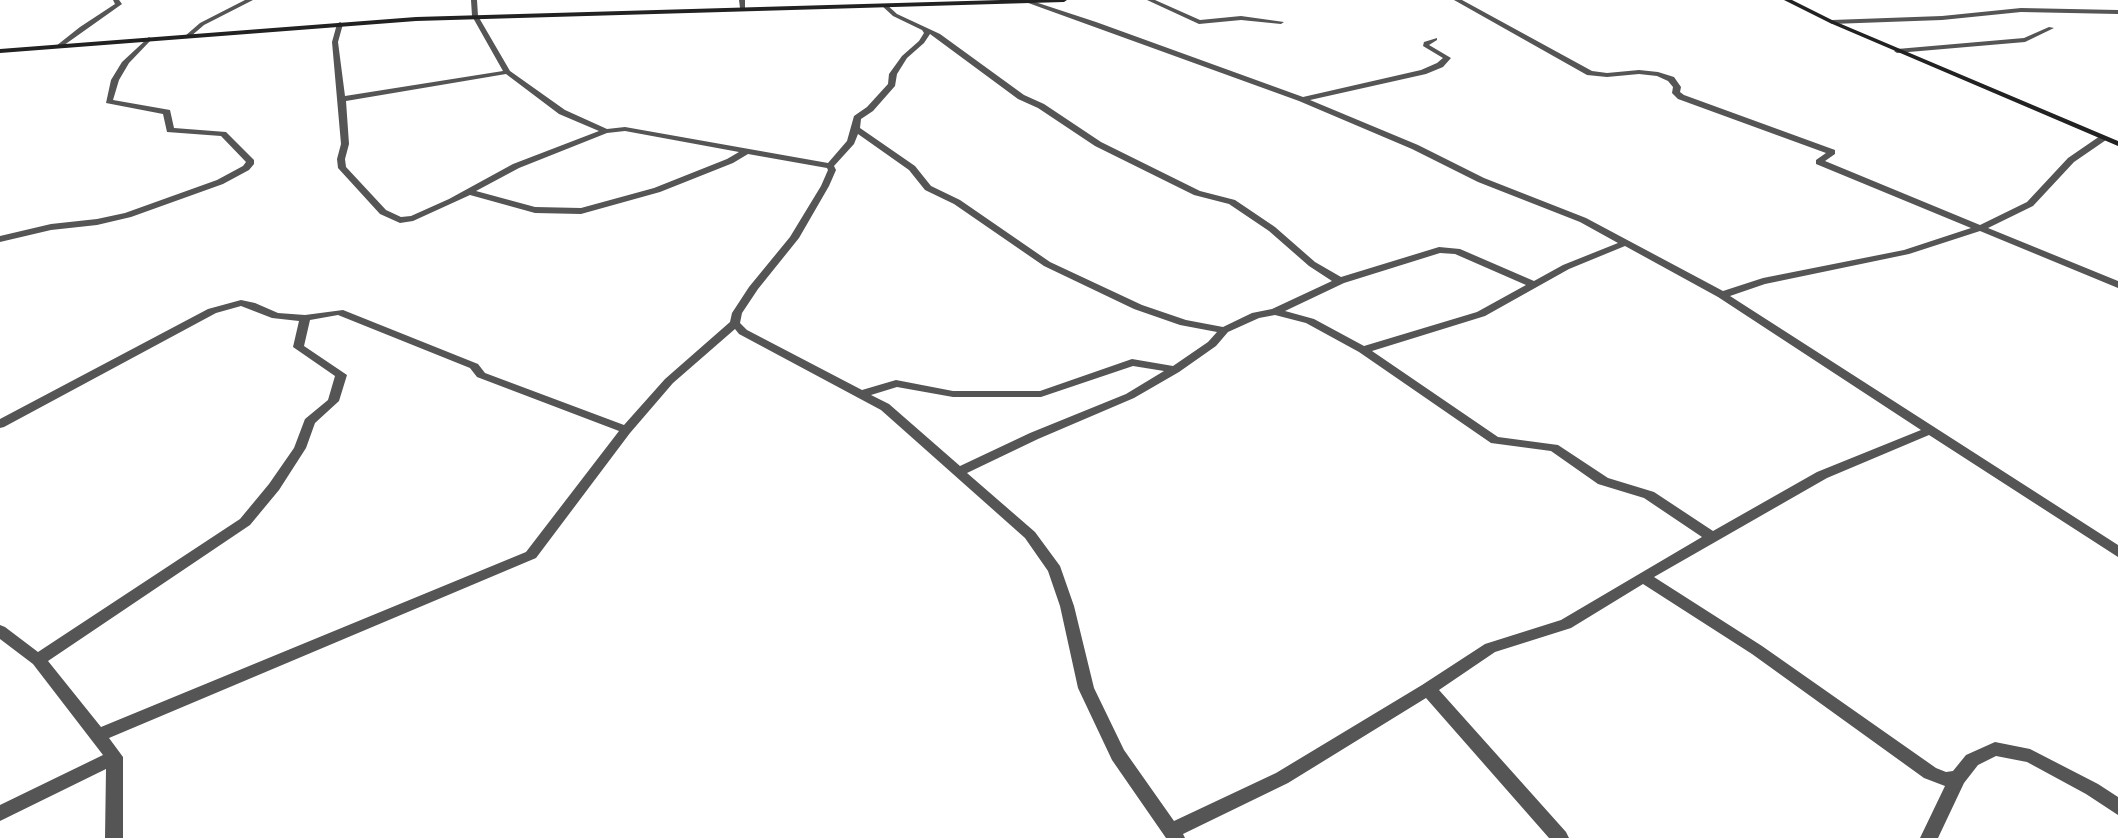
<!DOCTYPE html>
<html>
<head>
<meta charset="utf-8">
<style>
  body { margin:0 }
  canvas { display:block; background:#fff }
</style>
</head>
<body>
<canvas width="2118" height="838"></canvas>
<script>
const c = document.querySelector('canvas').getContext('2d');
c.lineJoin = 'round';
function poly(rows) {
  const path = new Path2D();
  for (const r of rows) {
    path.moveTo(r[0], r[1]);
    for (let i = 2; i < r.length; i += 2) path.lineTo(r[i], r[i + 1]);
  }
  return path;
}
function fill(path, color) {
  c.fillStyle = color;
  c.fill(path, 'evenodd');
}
fill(poly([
  [113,0,119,0,122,4,60,48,56,48,56,46,80,27,115,4,113,0],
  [245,0,253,0,204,25,190,37,185,36,200,23,245,0],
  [471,0,477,0,478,16,510,71,565,110,607,129,625,127,828,163,847,141,854,116,867,107,888,84,889,74,902,56,919,41,924,33,922,30,893,16,881,5,886,4,897,14,940,34,1024,95,1044,104,1101,142,1200,191,1235,200,1275,227,1315,262,1341,277,1439,247,1460,249,1534,281,1563,265,1618,243,1580,222,1478,182,1412,149,1299,101,1020,0,1029,0,1096,22,1303,97,1421,70,1437,63,1443,58,1423,46,1424,42,1437,38,1437,40,1429,45,1451,58,1443,67,1426,74,1310,100,1418,145,1484,178,1586,218,1723,291,1763,278,1904,250,1971,228,1816,164,1816,160,1826,153,1678,99,1672,93,1673,87,1668,81,1657,76,1639,74,1607,77,1587,75,1454,0,1462,0,1592,71,1607,73,1639,70,1658,72,1674,77,1681,87,1680,92,1684,95,1835,150,1835,154,1825,161,1980,225,2027,202,2068,158,2100,136,2106,136,2106,140,2074,162,2033,206,1988,228,2118,281,2118,288,1980,231,1909,254,1765,284,1730,296,2118,545,2118,557,1929,435,1827,478,1654,577,1762,646,1936,768,1946,772,1953,771,1966,755,1995,742,2030,749,2098,784,2118,797,2118,815,2086,794,2027,762,1996,756,1978,765,1964,783,1938,838,1920,838,1945,786,1924,778,1752,654,1643,584,1571,628,1495,652,1439,690,1566,832,1569,838,1549,838,1426,698,1288,783,1183,834,1185,838,1166,838,1112,760,1078,688,1060,606,1048,571,1025,538,881,410,739,334,735,329,673,383,630,433,536,558,109,738,123,757,123,838,105,838,106,769,0,821,0,805,103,755,33,664,0,639,0,625,5,627,38,652,240,519,269,484,294,448,305,419,328,400,335,376,293,347,299,321,272,318,241,306,216,313,4,427,0,428,0,419,208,309,241,300,255,303,278,313,305,315,343,310,478,364,485,373,624,425,665,379,730,322,732,313,749,287,790,237,821,186,828,170,827,168,748,154,733,163,660,192,581,214,535,213,470,195,413,221,400,223,380,214,338,168,337,159,341,144,332,42,337,24,340,22,343,24,338,42,345,96,503,71,472,16,471,0],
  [930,34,1018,99,1038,108,1095,146,1194,195,1229,204,1269,231,1309,266,1332,281,1272,309,1252,313,1223,327,1186,320,1142,305,1050,262,960,200,931,186,915,166,860,128,861,119,873,111,895,86,897,74,907,58,924,43,930,34],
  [506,74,559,114,599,131,513,164,449,199,411,216,401,217,386,210,346,167,345,159,349,144,346,101,506,74],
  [625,131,739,152,727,159,654,188,581,208,535,207,476,191,519,168,607,133,625,131],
  [858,134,909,170,925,190,954,204,1044,266,1134,309,1180,325,1217,332,1208,342,1173,366,1132,359,1040,391,953,391,896,380,862,390,747,330,740,323,742,313,758,289,799,238,829,186,836,170,834,166,854,144,858,134],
  [1625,246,1718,297,1921,430,1817,472,1713,531,1654,492,1608,478,1558,445,1498,437,1372,351,1485,316,1569,269,1625,246],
  [1440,253,1455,254,1526,285,1477,312,1364,346,1314,319,1285,311,1344,283,1440,253],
  [338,315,470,368,477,377,619,431,526,552,101,727,48,661,250,525,279,490,306,448,315,423,339,401,347,375,304,346,310,320,338,315],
  [1275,315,1306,323,1359,352,1491,443,1551,451,1598,484,1644,498,1702,537,1561,620,1485,644,1422,685,1276,773,1174,821,1124,750,1094,688,1074,606,1060,566,1035,532,967,473,1038,439,1134,398,1179,372,1216,346,1228,332,1259,318,1275,315],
  [1133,366,1164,371,1126,394,1030,433,960,466,889,404,871,395,897,387,953,397,1041,397,1133,366],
  [739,0,745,0,745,9,740,8,739,0],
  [1147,0,1155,0,1200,20,1241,16,1284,22,1281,24,1241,20,1199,24,1147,0],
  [2021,8,2118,10,2118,14,2021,12,1942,20,1832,24,1829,22,1832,20,1942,16,2021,8],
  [2049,27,2054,28,2025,42,1897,53,1894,51,1897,49,2024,38,2049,27],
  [149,37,152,39,151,40,129,63,119,80,113,100,170,110,174,128,226,132,254,160,254,164,249,170,223,184,131,217,97,225,51,230,0,242,0,236,51,224,97,219,125,213,217,180,243,166,246,162,221,136,167,132,163,114,106,103,111,80,122,62,149,37]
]), '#555');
fill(poly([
  [1001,0,1067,0,1064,2,416,21,0,53,0,49,416,17,1001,0],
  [1784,0,1792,0,1834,21,2118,141,2118,146,1830,23,1784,0]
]), '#222');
</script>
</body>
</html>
